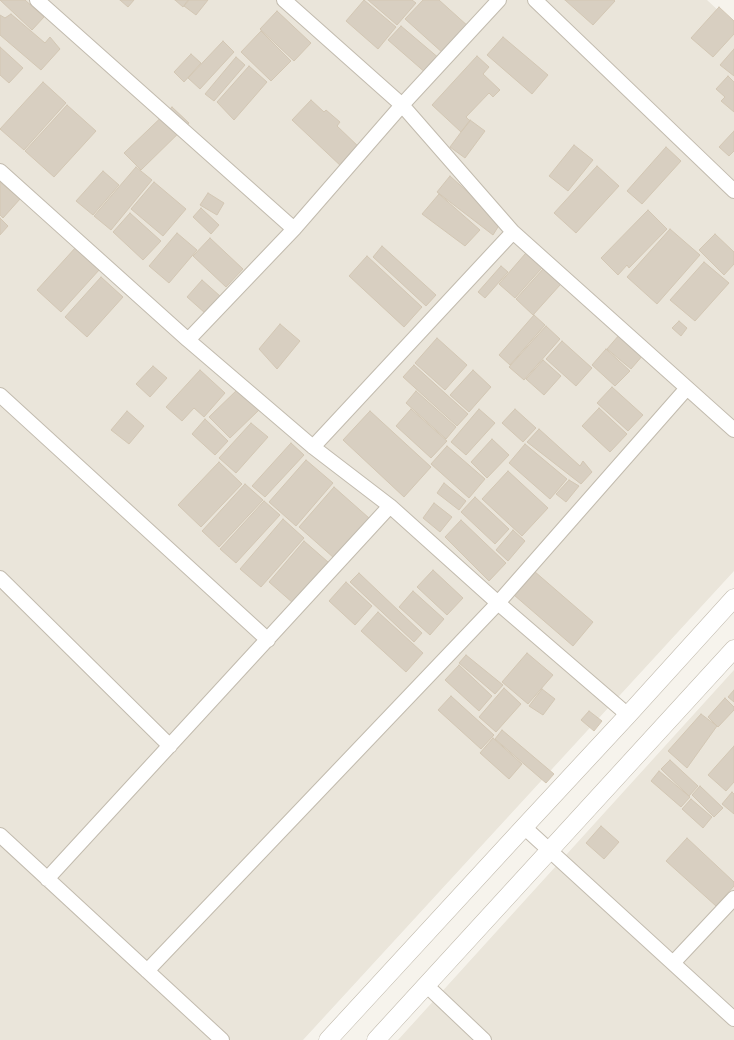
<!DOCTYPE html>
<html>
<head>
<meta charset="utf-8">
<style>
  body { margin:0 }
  canvas { display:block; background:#f6f3ec }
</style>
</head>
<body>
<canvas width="734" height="1040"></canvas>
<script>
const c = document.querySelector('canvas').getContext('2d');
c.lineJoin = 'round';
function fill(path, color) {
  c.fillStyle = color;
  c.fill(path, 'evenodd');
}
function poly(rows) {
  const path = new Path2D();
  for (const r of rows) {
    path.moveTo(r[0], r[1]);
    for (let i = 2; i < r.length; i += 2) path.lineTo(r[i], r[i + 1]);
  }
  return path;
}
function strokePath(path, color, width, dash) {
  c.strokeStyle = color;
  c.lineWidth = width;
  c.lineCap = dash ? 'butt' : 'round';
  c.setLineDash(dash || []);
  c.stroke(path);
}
fill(poly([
  [0,0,707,0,734,25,734,571,303,1040,0,1040],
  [734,670,734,1040,398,1040]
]), '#eae5da');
const building = poly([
  [0,0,25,0,44,17,32,30,0,0],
  [120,0,134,0,128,7,120,0],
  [175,0,188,0,183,7,175,0],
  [189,0,208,0,196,15,184,6,189,0],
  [364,0,396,27,378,49,346,21,364,0],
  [368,0,412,0,416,3,397,25,368,0],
  [423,0,439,0,469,27,444,54,405,19,423,0],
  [565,0,614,0,615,1,593,25,565,0],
  [719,7,734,21,734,34,713,57,691,38,719,7],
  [277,11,311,43,294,61,260,29,277,11],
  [11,14,45,43,50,37,60,49,41,70,0,35,0,15,5,18,11,14],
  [401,26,440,59,427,74,388,40,401,26],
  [261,31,291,61,271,81,241,52,261,31],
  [503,37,548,75,532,94,487,55,503,37],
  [223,41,234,52,200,89,188,78,223,41],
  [0,47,23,68,9,83,0,75,0,47],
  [734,49,734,76,720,65,734,49],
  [191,54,201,63,184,82,174,72,191,54],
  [477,56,489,67,483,74,500,90,493,97,489,93,466,117,470,121,461,132,432,105,477,56],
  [236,57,245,65,214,101,205,94,236,57],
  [249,66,267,82,234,120,217,102,249,66],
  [728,76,734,82,734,112,721,101,725,97,716,89,728,76],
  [43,82,66,103,24,150,0,129,43,82],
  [311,100,324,112,326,110,340,122,337,126,361,149,343,168,292,120,311,100],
  [67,105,96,131,54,177,25,151,67,105],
  [172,107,189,123,141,170,124,153,172,107],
  [470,120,485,131,465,158,450,147,470,120],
  [734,131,734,151,729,156,719,147,734,131],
  [574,145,593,160,568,191,549,176,574,145],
  [666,147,681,161,642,204,627,191,666,147],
  [597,166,619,186,576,233,554,213,597,166],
  [136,167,152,180,111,230,94,216,136,167],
  [103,171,119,185,93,215,76,201,103,171],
  [450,176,501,222,493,235,437,192,450,176],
  [0,182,20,199,3,218,0,215,0,182],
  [154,182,186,209,163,236,131,209,154,182],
  [208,193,224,203,217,215,200,205,208,193],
  [439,194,480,230,465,246,422,214,439,194],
  [201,208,219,225,211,234,193,217,201,208],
  [648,210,667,229,629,268,627,265,618,275,601,258,648,210],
  [130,213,161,241,143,260,113,232,130,213],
  [0,218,8,226,0,235,0,218],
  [670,229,700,255,657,304,627,277,670,229],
  [177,233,197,250,169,283,149,266,177,233],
  [715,234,734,252,734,264,724,275,699,250,715,234],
  [210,238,243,269,226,287,193,256,210,238],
  [382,246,436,295,426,306,373,257,382,246],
  [532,246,549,260,515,298,499,284,532,246],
  [76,247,100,269,61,312,37,290,76,247],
  [367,256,422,307,404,327,349,276,367,256],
  [552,259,569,275,533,315,516,299,552,259],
  [704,262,729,283,695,321,670,300,704,262],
  [501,266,508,272,485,298,478,292,501,266],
  [101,277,123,297,87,337,65,317,101,277],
  [202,280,220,296,205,313,187,297,202,280],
  [534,315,545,325,510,365,499,355,534,315],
  [679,321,687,328,681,336,672,328,679,321],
  [280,324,300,341,277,369,259,349,280,324],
  [546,326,560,339,524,380,509,367,546,326],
  [626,327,650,347,631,369,607,349,626,327],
  [437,338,467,365,445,390,415,363,437,338],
  [562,341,592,368,576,386,546,359,562,341],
  [606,349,630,371,615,386,592,365,606,349],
  [543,360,561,376,544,395,526,379,543,360],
  [414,365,468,414,457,426,403,377,414,365],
  [153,366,167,378,150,397,136,384,153,366],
  [200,370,225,393,204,417,194,408,182,421,166,407,200,370],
  [473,370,491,387,469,412,450,395,473,370],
  [612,387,643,415,628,431,597,403,612,387],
  [238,389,259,410,230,438,209,417,238,389],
  [416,391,456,427,446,439,406,403,416,391],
  [599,408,627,434,610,452,582,426,599,408],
  [411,409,447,441,431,458,396,426,411,409],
  [479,409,495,423,466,455,451,442,479,409],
  [515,409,536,428,523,442,502,423,515,409],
  [127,411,144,426,129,444,111,430,127,411],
  [370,411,431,467,404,497,343,440,370,411],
  [205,419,228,441,215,455,192,434,205,419],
  [251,423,268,437,236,473,219,458,251,423],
  [539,429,580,466,583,461,592,472,581,484,527,442,539,429],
  [492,439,509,455,487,478,471,462,492,439],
  [291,443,304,455,265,497,252,486,291,443],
  [525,444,567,479,550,499,509,463,525,444],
  [447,446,485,479,469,498,431,464,447,446],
  [306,460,333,483,296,526,269,502,306,460],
  [219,462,242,484,201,527,178,505,219,462],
  [508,471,548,508,522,536,482,499,508,471],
  [569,480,579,486,566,502,556,494,569,480],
  [444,483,466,501,459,510,437,493,444,483],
  [245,484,263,500,219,547,202,531,245,484],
  [334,487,369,518,334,558,299,527,334,487],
  [475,497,509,529,495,544,461,512,475,497],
  [264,501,280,515,236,563,220,549,264,501],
  [434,503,452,517,440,532,423,518,434,503],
  [283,519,304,538,261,587,240,569,283,519],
  [461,520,506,563,489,581,445,537,461,520],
  [513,530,525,541,508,561,496,550,513,530],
  [304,541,328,562,293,603,269,582,304,541],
  [433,570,463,598,447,615,417,587,433,570],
  [534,571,593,622,573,646,514,595,534,571],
  [359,573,422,633,414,642,350,582,359,573],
  [346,582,372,606,355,625,329,601,346,582],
  [413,591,444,619,430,635,399,607,413,591],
  [378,612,423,653,406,672,361,631,378,612],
  [527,653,553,675,528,704,502,682,527,653],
  [466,655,503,685,495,694,459,663,466,655],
  [459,665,492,696,479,711,445,680,459,665],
  [504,688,521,704,496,732,479,717,504,688],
  [542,689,555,699,543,715,529,706,542,689],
  [734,690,734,702,728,697,734,690],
  [451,696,494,735,481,749,438,710,451,696],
  [725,698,734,707,734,710,718,727,708,717,725,698],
  [589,711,602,721,594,731,581,720,589,711],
  [701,714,717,726,687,768,668,751,701,714],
  [502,730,554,774,546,783,495,739,502,730],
  [493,738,522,764,509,779,480,753,493,738],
  [734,746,734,782,726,791,708,775,734,746],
  [670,760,698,786,689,796,661,769,670,760],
  [659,771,690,797,681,807,651,781,659,771],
  [700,786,723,808,714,817,692,795,700,786],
  [732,792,734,794,734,814,722,804,732,792],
  [691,799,712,817,703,828,682,809,691,799],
  [601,826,619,842,604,859,586,843,601,826],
  [687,838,734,882,734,886,716,906,666,861,687,838]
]);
fill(building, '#d8cfc1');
strokePath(building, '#d3c7b4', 1);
const minor = poly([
  [37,0,294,229],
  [284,0,402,105,513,232,734,430],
  [535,0,734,191],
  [0,171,188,340,313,447,390,506,498,603,628,715],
  [188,340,294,229,402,105,499,0],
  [0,395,268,640],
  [313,447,513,232],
  [0,578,170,746],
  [524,827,734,1019],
  [0,835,222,1040],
  [47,879,390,506],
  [673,963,734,898],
  [147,971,498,603,687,388],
  [426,985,484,1040]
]);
const tertiary = poly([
  [328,1040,524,827,628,715,734,598],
  [376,1040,734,649]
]);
strokePath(minor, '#c2bbae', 16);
strokePath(tertiary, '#c2bbae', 19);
strokePath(minor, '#fff', 14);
strokePath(tertiary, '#fff', 18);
</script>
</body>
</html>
